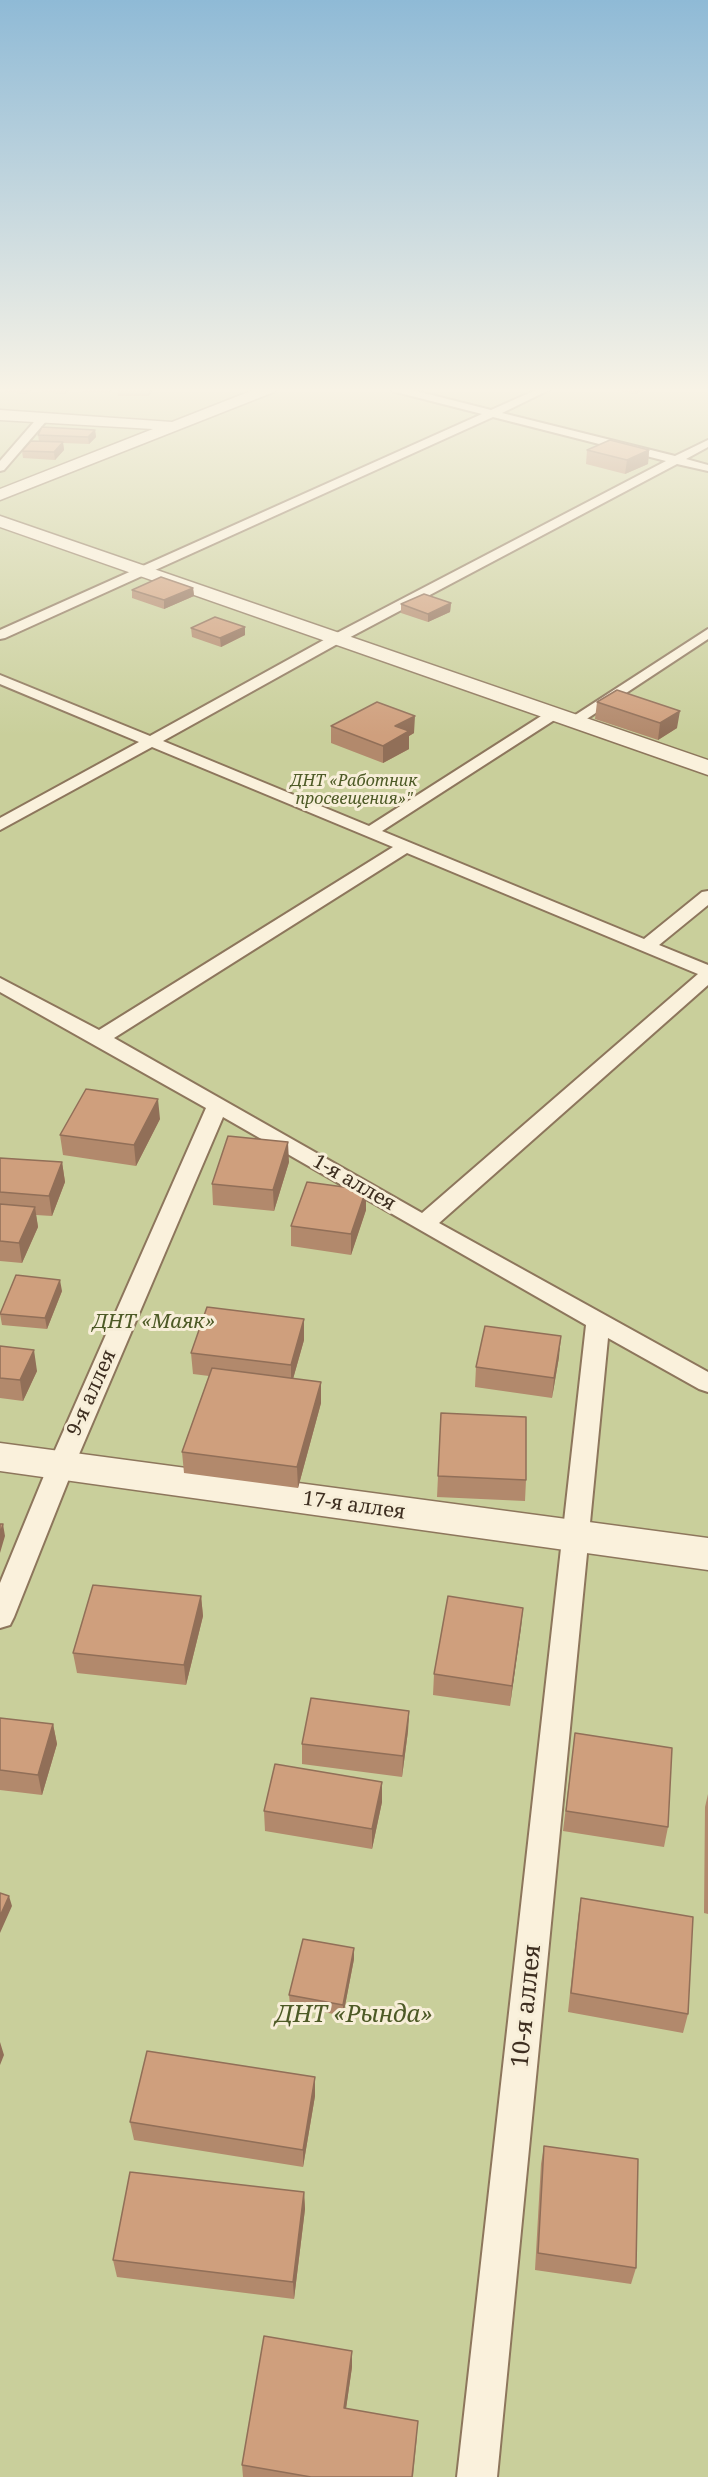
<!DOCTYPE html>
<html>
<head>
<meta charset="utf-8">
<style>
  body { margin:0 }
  canvas { display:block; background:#f0e4c8 }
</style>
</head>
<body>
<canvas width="708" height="2477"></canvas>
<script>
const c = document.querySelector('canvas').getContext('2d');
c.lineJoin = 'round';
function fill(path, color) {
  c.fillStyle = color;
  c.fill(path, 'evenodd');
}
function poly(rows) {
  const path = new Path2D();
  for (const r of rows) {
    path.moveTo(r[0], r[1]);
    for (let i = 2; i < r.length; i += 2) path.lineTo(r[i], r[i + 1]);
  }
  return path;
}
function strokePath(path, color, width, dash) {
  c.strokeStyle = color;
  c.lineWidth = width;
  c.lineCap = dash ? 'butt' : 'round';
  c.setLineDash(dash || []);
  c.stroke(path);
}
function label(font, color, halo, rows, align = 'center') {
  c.font = font + ' "Noto Serif",serif';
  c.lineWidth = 6;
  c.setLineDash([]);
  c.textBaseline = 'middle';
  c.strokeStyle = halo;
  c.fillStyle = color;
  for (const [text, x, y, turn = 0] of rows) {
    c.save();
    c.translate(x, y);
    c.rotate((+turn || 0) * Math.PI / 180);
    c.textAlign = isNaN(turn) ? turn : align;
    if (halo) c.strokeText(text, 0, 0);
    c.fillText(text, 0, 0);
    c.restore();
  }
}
fill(poly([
  [0,389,708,389,708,2477,0,2477]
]), '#c9cf9b');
const lane = poly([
  [391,389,408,389,491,410,538,389,551,389,502,413,675,456,708,440,708,447,686,459,708,465,708,471,677,464,341,642,163,741,369,826,549,711,559,711,561,714,559,717,382,831,644,939,702,892,708,891,708,905,659,945,708,965,708,985,439,1223,708,1372,708,1392,699,1389,608,1338,497,2477,457,2477,586,1325,223,1117,74,1466,14,1617,10,1625,0,1628,0,1583,48,1466,206,1108,0,992,0,978,99,1030,393,847,152,747,0,830,0,818,139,742,0,684,0,675,150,736,331,636,666,461,493,417,5,638,0,639,0,630,482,414,392,391,391,389],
  [407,853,698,974,422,1213,114,1038,407,853],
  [44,414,49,417,48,419,4,470,0,471,0,461,40,415,44,414],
  [708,629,708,639,579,724,569,724,566,721,708,629]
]);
const street = poly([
  [256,389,277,389,274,392,0,500,0,489,153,429,0,420,0,410,172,422,256,389],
  [0,516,708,760,708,775,0,527,0,516],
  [0,1443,708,1538,708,1570,0,1471,0,1443]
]);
strokePath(lane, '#8d765c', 4);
strokePath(street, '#8d765c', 3);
fill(lane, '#faf1dc');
fill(street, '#faf1dc');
fill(poly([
  [5,389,33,389,26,394,5,392],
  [42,389,72,389,65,394,42,392],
  [83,389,114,389,109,393,83,392],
  [118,389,156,389,148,396,118,396],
  [610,389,647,389,635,394],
  [95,430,96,437,89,444,63,443,64,450,55,460,23,458,22,451,39,441,38,435],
  [587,450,649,450,648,464,625,474,586,464],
  [193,588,194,596,164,609,132,598,132,590],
  [451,603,450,612,428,622,401,613,401,604],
  [191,628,245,635,221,647,192,637],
  [597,702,677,728,658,740,595,719],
  [331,726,414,733,409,736,409,749,383,763,331,743],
  [160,1119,136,1166,63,1155,60,1135],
  [0,1158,62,1162,65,1182,52,1216,36,1215,38,1227,22,1263,0,1261],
  [289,1162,274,1211,213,1205,212,1184],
  [366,1190,366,1210,351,1255,291,1246,291,1226],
  [62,1291,47,1329,2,1325,0,1314],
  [304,1319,304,1340,293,1379,321,1382,321,1403,298,1488,184,1473,182,1452,209,1376,193,1374,191,1353],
  [0,1346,37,1371,23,1401,0,1398],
  [559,1357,552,1398,475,1387,476,1367],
  [441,1413,526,1480,525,1501,437,1497],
  [201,1596,203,1616,186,1685,77,1673,73,1653],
  [523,1608,510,1706,433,1695,434,1674],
  [409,1711,408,1731,402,1777,302,1764,302,1744],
  [0,1718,53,1724,57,1744,42,1795,0,1790],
  [575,1733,668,1827,664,1847,563,1831],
  [382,1782,382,1802,372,1849,265,1831,264,1811],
  [708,1794,708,1914,704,1913,705,1807],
  [581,1898,688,2014,683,2033,568,2012,578,1918],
  [354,1959,343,2016,290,2005,289,1995],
  [315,2077,315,2096,303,2167,134,2140,130,2122],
  [544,2146,636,2268,631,2284,535,2270,541,2164],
  [304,2192,305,2209,294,2299,117,2277,113,2260],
  [352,2367,346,2408,417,2436,413,2477,243,2477,242,2465]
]), '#b2896c');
fill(poly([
  [26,389,33,389,26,394],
  [65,389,72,389,65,394],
  [109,389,114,389,109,393],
  [148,389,156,389,148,396],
  [635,389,647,389,635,394],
  [95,430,96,437,89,444,88,437],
  [63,442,64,450,55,460,54,452],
  [649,450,648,464,625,474,627,460],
  [193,588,194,596,164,609,164,600],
  [451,603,450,612,428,622,428,614],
  [245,627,245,635,221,647,220,638],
  [680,711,677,728,658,740,660,723],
  [415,716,414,733,409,736,409,749,383,763,383,746,395,726],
  [158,1099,160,1119,136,1166,134,1145],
  [288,1142,289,1162,274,1211,273,1190],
  [62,1162,65,1182,52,1216,49,1196],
  [366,1190,366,1210,351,1255,351,1234],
  [35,1207,38,1227,22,1263,19,1243],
  [60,1280,62,1291,47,1329,45,1318],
  [304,1319,304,1340,291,1386,291,1365],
  [561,1336,559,1357,552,1398,554,1378],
  [34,1350,37,1371,23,1401,20,1380],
  [321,1382,321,1403,298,1488,297,1467],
  [3,1524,5,1536,0,1553,0,1534],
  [201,1596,203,1616,186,1685,184,1665],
  [523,1608,521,1628,510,1706,512,1686],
  [409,1711,408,1731,402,1777,403,1756],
  [53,1724,57,1744,42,1795,38,1775],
  [382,1782,382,1802,372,1849,372,1829],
  [9,1896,12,1906,0,1933,0,1916],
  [354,1948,354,1959,343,2016,343,2005],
  [0,2042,4,2055,0,2065],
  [315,2077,315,2096,303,2167,303,2150],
  [304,2192,305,2209,294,2299,293,2282],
  [352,2351,352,2367,344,2423,344,2408]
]), '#916f58');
const building = poly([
  [42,427,95,430,88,437,38,435,42,427],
  [610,440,649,450,627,460,587,450,610,440],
  [31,441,63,442,54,452,22,451,31,441],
  [161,577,193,588,164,600,132,590,161,577],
  [424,594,451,603,428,614,401,604,424,594],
  [215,617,245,627,220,638,191,628,215,617],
  [617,690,680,711,660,723,597,702,617,690],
  [377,702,415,716,395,726,409,731,383,746,331,726,377,702],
  [86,1089,158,1099,134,1145,60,1135,86,1089],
  [228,1136,288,1142,273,1190,212,1184,228,1136],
  [0,1158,62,1162,49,1196,0,1192,0,1158],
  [307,1182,366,1190,351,1234,291,1226,307,1182],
  [0,1204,35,1207,19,1243,0,1241,0,1204],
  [16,1275,60,1280,45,1318,0,1314,16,1275],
  [207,1307,304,1319,291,1365,191,1353,207,1307],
  [485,1326,561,1336,554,1378,476,1367,485,1326],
  [0,1346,34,1350,20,1380,0,1378,0,1346],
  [212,1368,321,1382,297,1467,182,1452,212,1368],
  [441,1413,526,1417,526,1480,438,1476,441,1413],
  [0,1524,3,1524,0,1534,0,1524],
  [93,1585,201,1596,184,1665,73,1653,93,1585],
  [448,1596,523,1608,512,1686,434,1674,448,1596],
  [311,1698,409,1711,403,1756,302,1744,311,1698],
  [0,1718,53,1724,38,1775,0,1770,0,1718],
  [575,1733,672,1748,668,1827,566,1811,575,1733],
  [275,1764,382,1782,372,1829,264,1811,275,1764],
  [0,1893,9,1896,0,1916,0,1893],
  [581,1898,693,1917,688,2014,571,1993,581,1898],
  [303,1939,354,1948,343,2005,289,1995,303,1939],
  [147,2051,315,2077,303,2150,130,2122,147,2051],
  [544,2146,638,2159,636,2268,538,2253,544,2146],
  [130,2172,304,2192,293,2282,113,2260,130,2172],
  [264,2336,352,2351,344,2408,418,2421,412,2477,311,2477,242,2465,264,2336]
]);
fill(building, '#cf9f7d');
strokePath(building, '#916f58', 1.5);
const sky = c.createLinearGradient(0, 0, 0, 736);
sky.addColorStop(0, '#8fbad6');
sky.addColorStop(0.53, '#f8f3e6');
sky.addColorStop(1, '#f8f3e600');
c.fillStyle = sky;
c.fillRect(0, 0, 708, 736);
label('italic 16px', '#4d5a26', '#f7eed8', [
  ["ДНТ «Работник",354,781],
  ["просвещения»\"",354,799]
]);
label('20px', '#3d2e20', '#f7eed8', [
  ["1-я аллея",354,1183,30],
  ["9-я аллея",92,1393,-66],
  ["17-я аллея",354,1506,8]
]);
label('italic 20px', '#4d5a26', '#f7eed8', [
  ["ДНТ «Маяк»",154,1322]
]);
label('24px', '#3d2e20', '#f7eed8', [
  ["10-я аллея",527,2006,-84]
]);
label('italic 24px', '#4d5a26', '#f7eed8', [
  ["ДНТ «Рында»",354,2015]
]);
</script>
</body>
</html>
